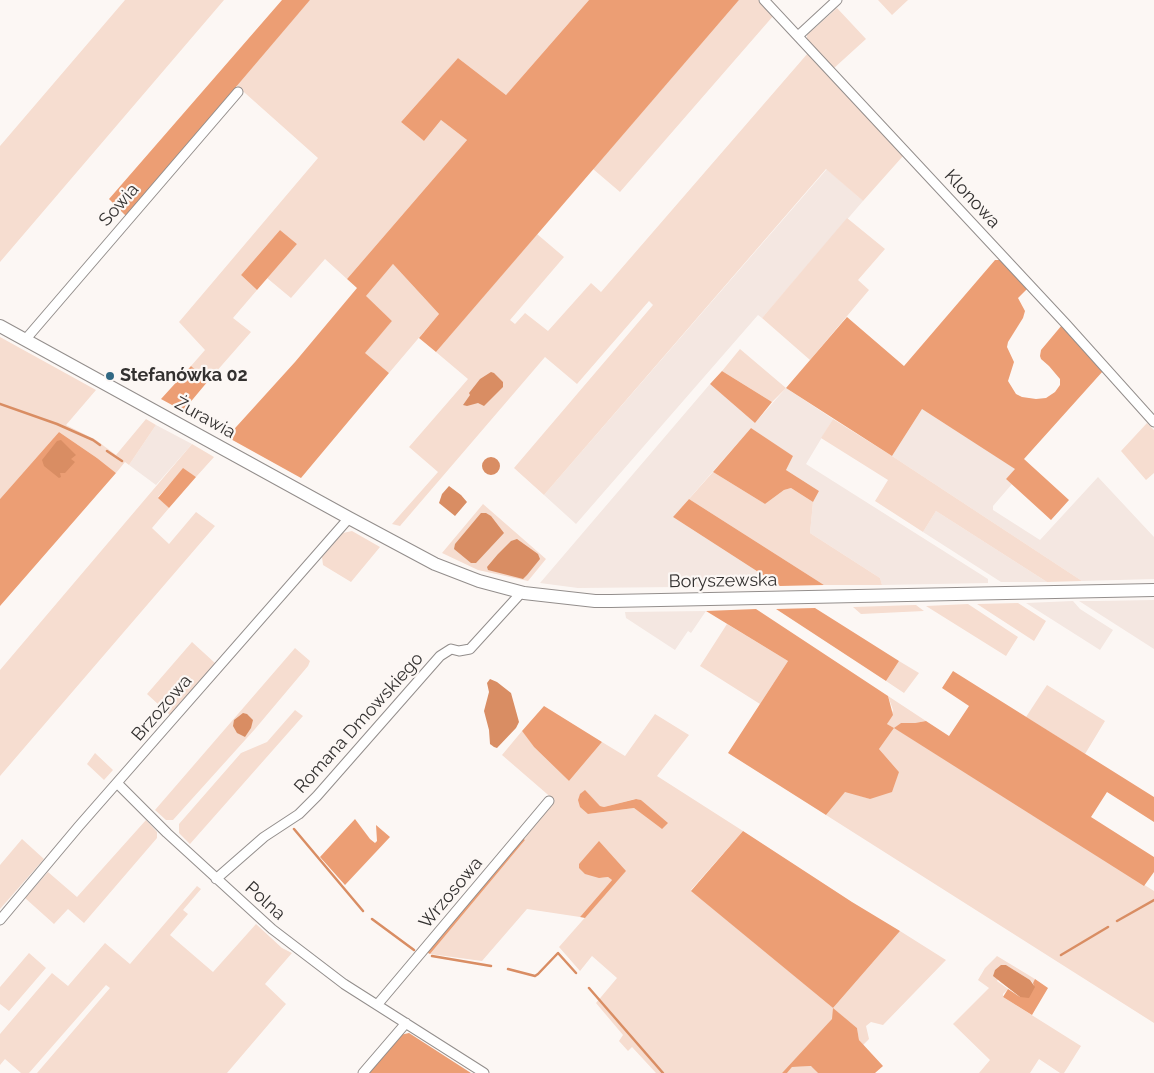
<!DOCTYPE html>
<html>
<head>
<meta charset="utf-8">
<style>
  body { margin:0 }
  canvas { display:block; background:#fcf7f4 }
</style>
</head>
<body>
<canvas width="1154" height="1073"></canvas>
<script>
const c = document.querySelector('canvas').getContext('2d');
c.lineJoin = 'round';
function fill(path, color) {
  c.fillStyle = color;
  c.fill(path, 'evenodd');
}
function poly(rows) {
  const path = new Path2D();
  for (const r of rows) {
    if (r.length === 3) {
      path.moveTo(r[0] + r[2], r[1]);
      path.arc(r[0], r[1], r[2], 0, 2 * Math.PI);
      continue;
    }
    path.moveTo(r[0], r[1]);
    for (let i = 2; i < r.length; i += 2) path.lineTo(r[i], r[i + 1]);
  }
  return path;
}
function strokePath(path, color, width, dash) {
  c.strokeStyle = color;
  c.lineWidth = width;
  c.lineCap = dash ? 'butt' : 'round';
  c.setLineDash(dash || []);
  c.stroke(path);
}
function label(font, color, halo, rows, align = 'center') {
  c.font = font + ' Raleway,sans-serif';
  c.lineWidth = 4.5;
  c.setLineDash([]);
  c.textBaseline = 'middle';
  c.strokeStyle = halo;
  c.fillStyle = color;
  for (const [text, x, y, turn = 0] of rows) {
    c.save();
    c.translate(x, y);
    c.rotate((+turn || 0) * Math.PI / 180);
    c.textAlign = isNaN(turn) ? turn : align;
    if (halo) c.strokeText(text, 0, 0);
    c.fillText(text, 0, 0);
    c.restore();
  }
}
fill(poly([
  [827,169,863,201,762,318,758,315,576,524,544,495],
  [710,384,755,423,786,388,833,419,806,464,988,579,988,583,882,585,880,578,810,533,813,502,819,491,786,470,793,456,751,428,673,517,780,586,578,588,540,583],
  [922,409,1016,469,1006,479,1012,484,993,506,993,510,1040,540,1098,477,1154,537,1154,579,1082,581,892,456],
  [156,425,192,444,156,485,129,465],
  [936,511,1047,582,1001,582,923,532],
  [1154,600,1154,649,1079,601,1096,601],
  [1073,601,1080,609,1113,630,1100,650,1026,603],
  [706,611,691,633,688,631,675,650,626,618,625,612]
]), '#f4e7e1');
fill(poly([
  [125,0,224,0,0,262,0,146],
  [310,0,589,0,506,95,458,58,401,122,424,141,441,120,467,140,347,279,325,259,291,298,267,278,297,244,280,230,241,275,257,290,233,318,251,332,208,381,191,366,205,350,179,322,318,158,236,85],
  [739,0,760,0,774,15,620,192,593,169],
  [878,0,908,0,892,15],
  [837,8,866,39,833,69,807,39,807,35],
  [808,53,903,156,863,201,826,169,544,495,514,468,653,305,649,301,577,384,545,357,400,526,392,524,438,472,409,447,468,379,436,352,537,234,564,257,510,320,515,324,525,313,548,331,591,283,601,292],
  [847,218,885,249,858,280,869,290,810,360,762,318],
  [393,264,439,314,389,373,364,353,392,321,365,297],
  [0,337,96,390,66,425,96,440,116,455,146,419,156,425,129,465,125,462,116,473,97,458,59,432,0,499],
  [740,349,786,388,772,402,722,371],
  [833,419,892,456,1082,581,1047,582,936,511,923,532,875,501,888,480,821,438],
  [1147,423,1154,430,1154,473,1146,480,1121,451],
  [192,444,214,457,196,477,183,469,158,497,169,508,152,528,169,544,196,512,215,526,0,776,0,670],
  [713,472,765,504,784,490,791,488,813,502,810,533,880,578,882,585,824,585,689,499],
  [483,504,546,559,528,581,478,570,442,553],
  [352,531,380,547,351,582,323,565,322,557,343,533],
  [1018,603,1046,621,1034,641,977,604],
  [968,604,1018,637,1006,656,926,606],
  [916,605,924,611,861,614,853,607],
  [727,624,788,661,760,704,700,666],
  [192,642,215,663,170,715,147,694],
  [295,648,310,661,308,666,255,729,173,820,166,820,155,810],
  [899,661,919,673,904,693,886,681],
  [1047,685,1105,721,1085,754,1026,717],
  [888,696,926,721,915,723,901,723,895,728,1154,891,1154,1023,826,815,845,791,870,799,899,772,879,749,894,728,887,724,893,710],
  [295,710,303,716,190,844,179,833,179,824,241,753,267,742],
  [655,714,689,735,657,776,743,831,691,890,833,1008,900,931,946,960,883,1025,871,1022,866,1026,869,1039,863,1045,859,1040,857,1028,833,1009,833,1019,782,1073,656,1073,632,1047,628,1051,619,1041,623,1035,596,1003,617,978,592,956,580,971,559,947,626,871,599,878,608,877,612,880,580,917,527,909,482,961,430,954,525,840,522,837,554,800,502,755,522,731,534,747,569,781,602,742,625,756],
  [585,791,600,806,604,807,635,799,641,800,662,829,634,808,588,814],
  [95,753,113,770,104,780,87,764],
  [146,820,157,832,157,838,84,923,68,909,54,924,25,898,48,872,77,897],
  [22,839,44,859,0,909,0,865],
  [197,886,201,889,183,910,188,914,170,935,213,972,256,924,282,948,292,953,265,984,286,1004,227,1073,37,1073,110,988,106,985,29,1073,21,1073,5,1059,0,1065,0,1034,52,973,68,986,105,943,130,964],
  [29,953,46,968,9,1011,0,1004,0,987],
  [997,956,1035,979,1033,983,1030,980,1006,965,997,981,1008,989,1003,994,1003,997,1081,1046,1064,1073,1060,1073,1039,1059,1030,1073,979,1073,990,1060,953,1024,989,988,978,980,985,968],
  [812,1066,818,1073,787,1073,792,1067]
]), '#f6ddd0');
fill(poly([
  [282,0,310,0,126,216,109,199],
  [589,0,739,0,436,352,419,338,439,314,393,264,366,296,392,321,365,353,389,373,301,478,227,437,295,362,357,288,347,279,467,140,441,120,424,141,401,122,458,58,506,95],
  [280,230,297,244,257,290,241,275],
  [995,260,1002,260,1028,288,1018,298,1025,311,1023,318,1008,342,1007,347,1014,362,1008,381,1016,394,1022,397,1036,399,1046,398,1055,392,1060,385,1060,379,1049,366,1041,359,1040,356,1041,350,1062,325,1103,371,1024,459,1069,500,1051,520,1006,479,1015,469,922,409,892,456,786,388,847,317,904,366],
  [191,366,208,381,183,411,161,399],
  [722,371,772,402,755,423,710,384],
  [751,428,793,456,786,470,819,491,813,502,791,488,784,490,765,504,713,472],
  [59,432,97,458,116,473,0,606,0,499],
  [183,468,196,477,169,508,158,498],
  [689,499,824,585,780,586,673,517],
  [815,608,899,661,886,681,776,609],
  [756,609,888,696,893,715,887,724,894,728,901,723,915,723,926,721,949,736,969,706,942,688,953,671,1154,797,1154,822,1107,792,1091,817,1154,857,1154,872,1144,886,894,728,879,749,899,772,892,792,870,799,845,792,826,815,728,753,788,661,706,611],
  [544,706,602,742,569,781,534,747,522,731],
  [585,790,600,806,604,807,636,799,641,800,668,823,662,829,634,808,588,814,580,807,578,800,580,794],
  [355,819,370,839,375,843,377,841,376,825,390,837,345,885,320,857],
  [743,831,852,902,900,931,833,1008,857,1028,859,1040,883,1066,875,1073,818,1073,811,1066,792,1067,787,1073,782,1073,832,1019,833,1008,691,891],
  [522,837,525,840,430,954,426,952],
  [599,841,626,871,585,918,580,917,612,880,608,877,599,878,585,874,579,868,579,864],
  [1035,979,1048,988,1032,1015,1003,997,1008,989,1020,997,1034,987,1033,983],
  [409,1033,471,1073,368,1073,400,1035]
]), '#ec9e74');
fill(poly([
  [491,372,494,373,503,382,503,387,484,406,478,403,467,406,463,405,470,395,469,393,480,379],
  [61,440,76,455,71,459,75,462,65,473,60,473,61,477,59,478,44,466,42,460,57,441],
  [491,466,9],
  [449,486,461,495,467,502,455,516,439,503,442,494],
  [481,513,486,513,491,516,504,533,476,563,471,563,454,549,455,544],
  [517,539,538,554,540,559,527,575,523,579,488,570,487,567,498,554,511,541],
  [490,679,497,682,511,693,519,722,516,728,497,748,494,747,490,744,489,730,484,711,489,692,487,683],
  [243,713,247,714,253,720,251,728,245,737,237,733,233,726,234,720],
  [1001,965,1006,965,1030,980,1035,987,1029,998,1020,997,993,976,995,970]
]), '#d98d63');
strokePath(poly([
  [0,404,57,424,93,440,100,445],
  [107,451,122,461],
  [294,829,363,911],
  [372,919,414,950],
  [1117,921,1154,900],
  [1061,955,1108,927],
  [432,956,491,966],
  [508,969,535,976,538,974,558,953,576,973],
  [589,988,663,1073]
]), '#d98d63', 2.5);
const minor = poly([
  [764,0,1066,324,1154,422],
  [798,36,837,0],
  [25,340,238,92],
  [118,784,167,833,272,929,344,984,484,1073],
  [216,879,264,837,299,814,317,796,440,656,451,649,459,651,470,649,521,593],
  [0,920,79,826,349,518],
  [377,1005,549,801],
  [363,1073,406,1023]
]);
const secondary = poly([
  [0,326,349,518,435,564,479,581,524,593,595,601,611,601,1154,590]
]);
strokePath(minor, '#938e8c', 11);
strokePath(secondary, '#938e8c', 14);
strokePath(minor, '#fff', 9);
strokePath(secondary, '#fff', 12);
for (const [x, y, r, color] of [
  [110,376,5,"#316883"]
]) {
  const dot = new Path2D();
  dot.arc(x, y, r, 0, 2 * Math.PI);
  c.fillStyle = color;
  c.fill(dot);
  strokePath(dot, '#fcf7f4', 2);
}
label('18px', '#333130', '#fcf7f4', [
  ["Klonowa",972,199,47],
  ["Sowia",119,205,-49],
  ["Żurawia",205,418,29],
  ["Boryszewska",723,581,-1],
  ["Brzozowa",162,708,-49],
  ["Romana Dmowskiego",359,723,-48],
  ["Wrzosowa",451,893,-50],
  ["Polna",265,901,42]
]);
label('bold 18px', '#333130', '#fcf7f4', [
  ["Stefanówka 02",120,376]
], 'left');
</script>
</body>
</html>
